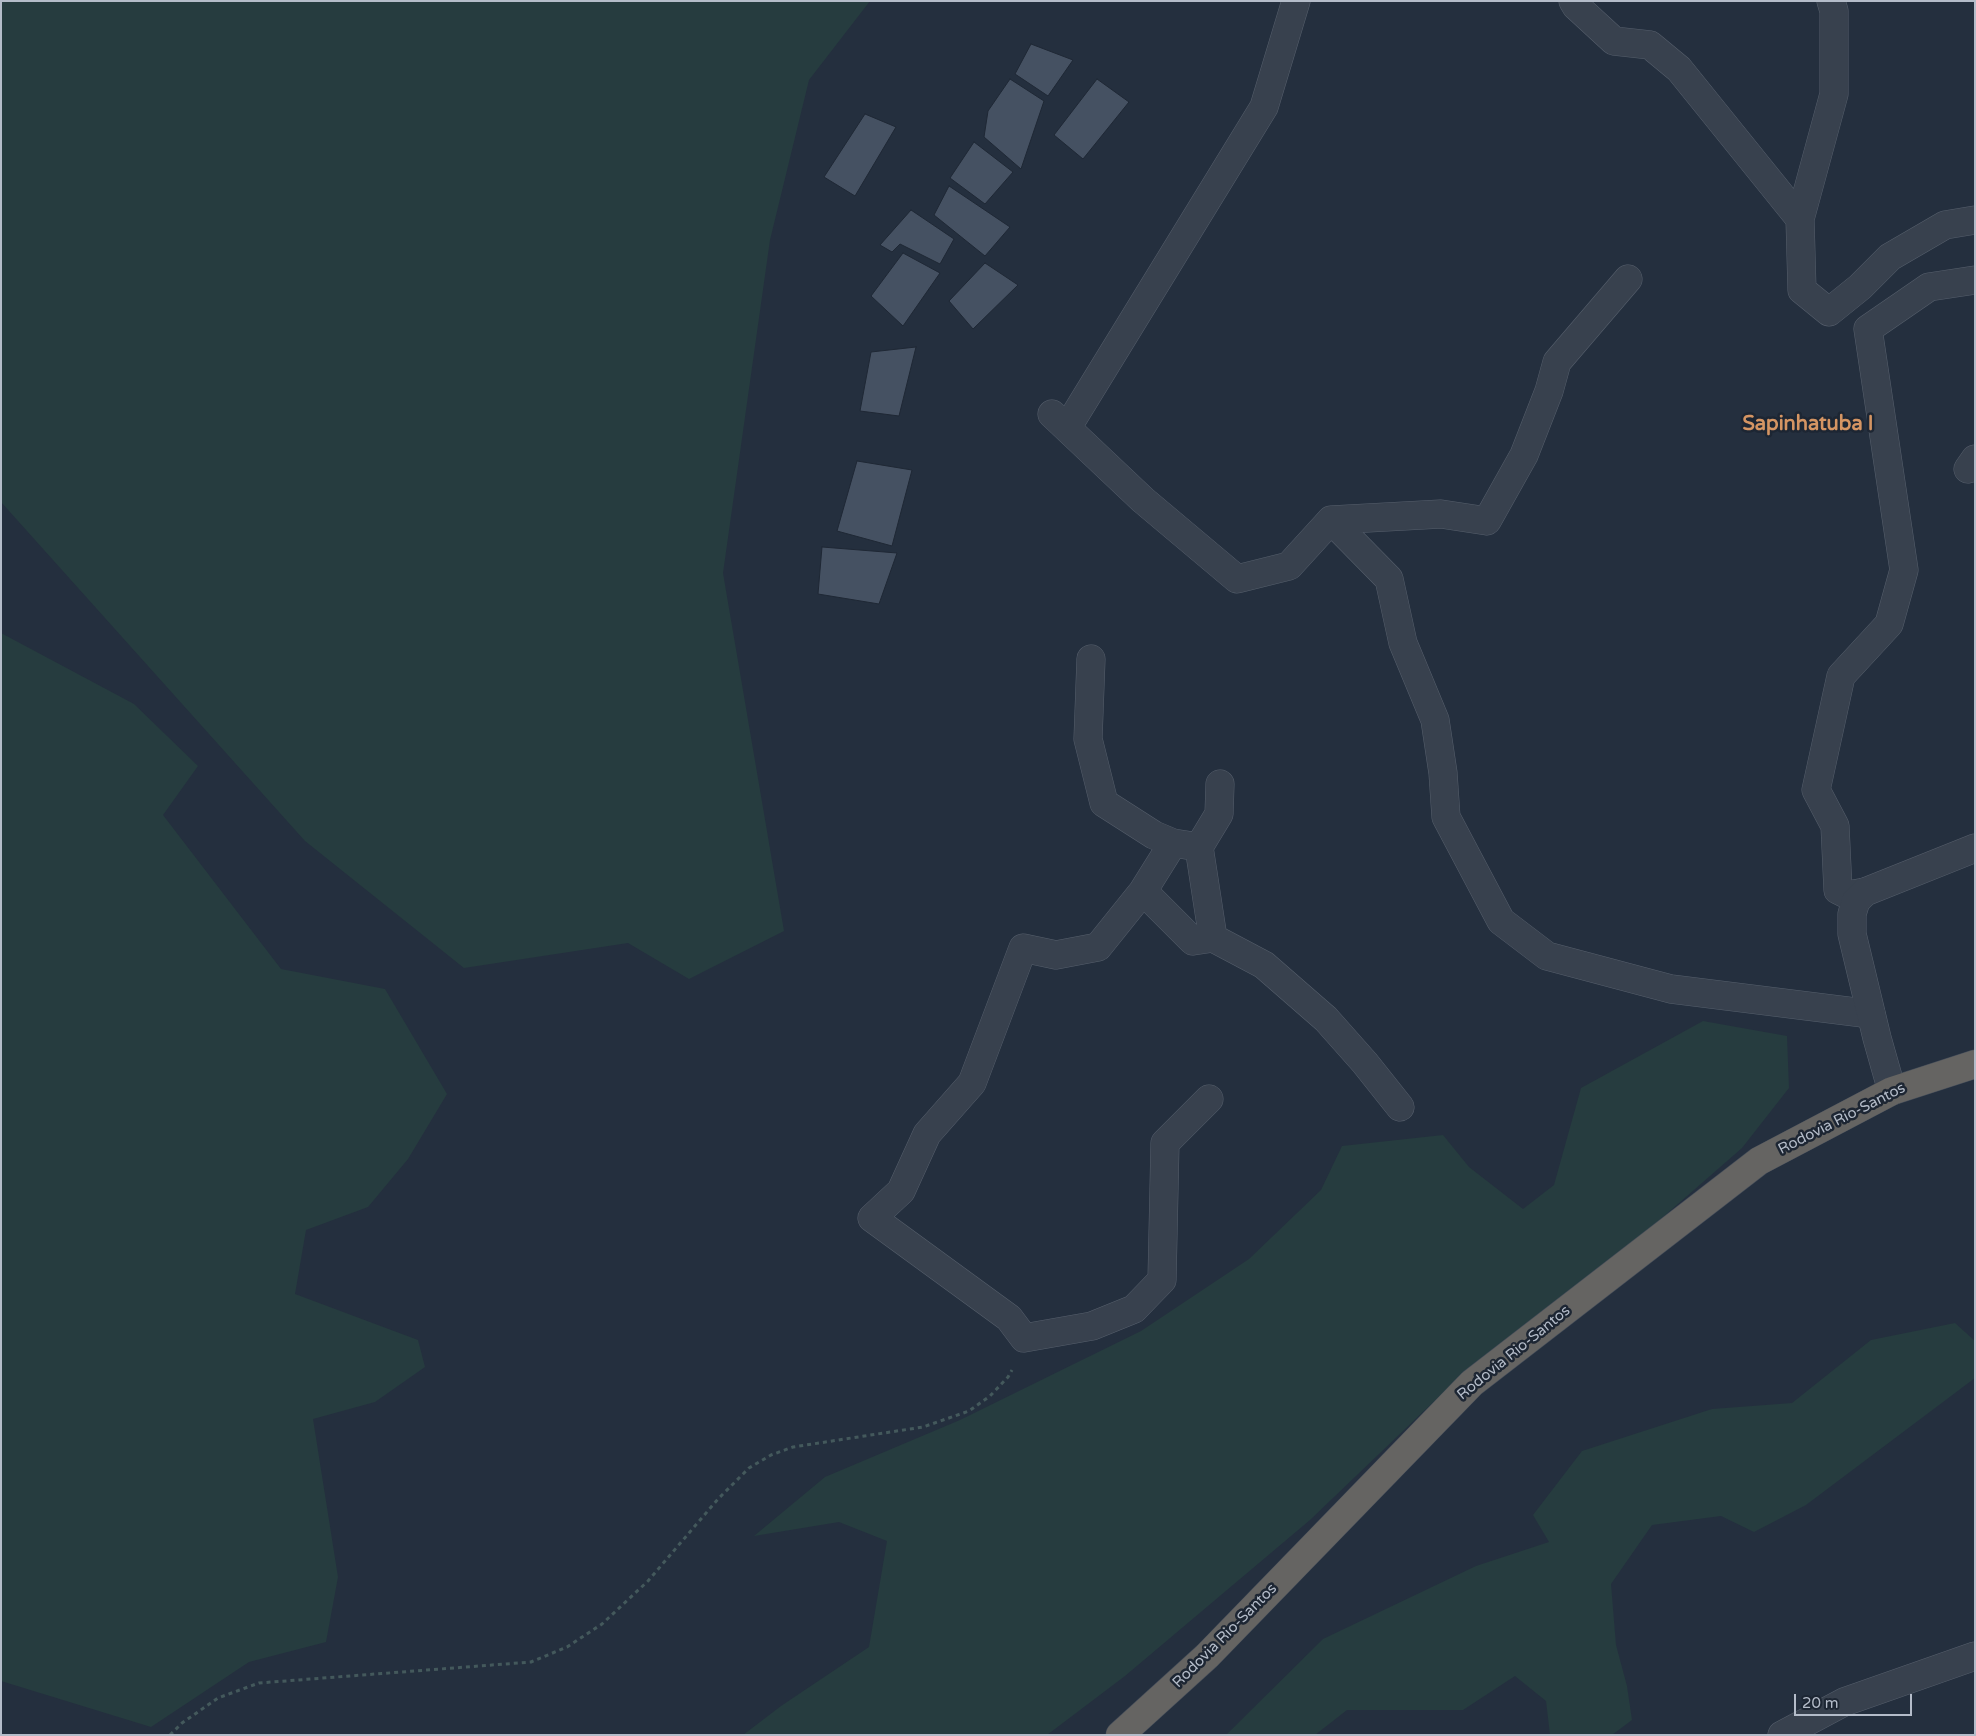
<!DOCTYPE html>
<html>
<head>
<meta charset="utf-8">
<style>
  body { margin:0 }
  #map { position:relative; width:1976px; height:1736px; overflow:hidden; background:#242f3e; font-family:"Varela Round",sans-serif }
  canvas { display:block }
  .frame { position:absolute; inset:0; border:2px solid #b4bcc9; pointer-events:none }
  .scale { position:absolute; left:1794px; top:1694px; width:118px; height:22px; box-sizing:border-box; border:2px solid #b4bcc9; border-top:0; padding-left:6px; font-size:15px; line-height:18px; white-space:nowrap; color:#b4bcc9; -webkit-text-stroke:4px #1d2633; paint-order:stroke }
</style>
</head>
<body>
<div id="map">
<canvas width="1976" height="1736"></canvas>
<div class="frame"></div>
<div class="scale">20 m</div>
</div>
<script>
const c = document.querySelector('canvas').getContext('2d');
c.lineJoin = 'round';
function fill(path, color) {
  c.fillStyle = color;
  c.fill(path, 'evenodd');
}
function poly(rows) {
  const path = new Path2D();
  for (const r of rows) {
    path.moveTo(r[0], r[1]);
    for (let i = 2; i < r.length; i += 2) path.lineTo(r[i], r[i + 1]);
  }
  return path;
}
function strokePath(path, color, width, dash) {
  c.strokeStyle = color;
  c.lineWidth = width;
  c.lineCap = dash ? 'butt' : 'round';
  c.setLineDash(dash || []);
  c.stroke(path);
}
function label(font, color, halo, rows, align = 'center') {
  c.font = font + ' "Varela Round",sans-serif';
  c.lineWidth = 5;
  c.setLineDash([]);
  c.textBaseline = 'middle';
  c.strokeStyle = halo;
  c.fillStyle = color;
  for (const [text, x, y, turn = 0] of rows) {
    c.save();
    c.translate(x, y);
    c.rotate((+turn || 0) * Math.PI / 180);
    c.textAlign = isNaN(turn) ? turn : align;
    if (halo) c.strokeText(text, 0, 0);
    c.fillText(text, 0, 0);
    c.restore();
  }
}
fill(poly([
  [1,1,870,1,809,80,770,240,723,573,784,931,689,979,628,943,464,968,305,841,1,502],
  [1,633,134,704,198,766,163,815,281,969,385,989,447,1094,408,1159,368,1207,306,1230,295,1294,418,1340,425,1367,375,1402,313,1419,338,1577,326,1642,249,1662,151,1727,1,1681],
  [1703,1021,1787,1036,1789,1088,1742,1148,1616,1258,1449,1387,1310,1520,1125,1676,1047,1735,743,1735,781,1706,869,1647,887,1541,839,1522,754,1536,825,1477,960,1420,1141,1331,1249,1259,1321,1190,1342,1146,1443,1135,1469,1167,1523,1209,1554,1185,1581,1088],
  [1955,1323,1975,1341,1975,1378,1806,1505,1754,1532,1721,1516,1652,1525,1611,1584,1616,1645,1627,1686,1632,1720,1612,1735,1550,1735,1546,1701,1515,1676,1463,1710,1347,1710,1315,1735,1226,1735,1323,1639,1476,1566,1549,1542,1533,1515,1582,1451,1712,1409,1792,1403,1871,1340]
]), '#263c3f');
const building = poly([
  [1031,44,1073,60,1048,96,1015,74,1031,44],
  [1010,79,1044,101,1021,169,984,137,988,111,1010,79],
  [1097,79,1129,102,1083,159,1054,135,1097,79],
  [865,114,896,127,855,196,824,177,865,114],
  [974,142,1013,172,985,204,950,178,974,142],
  [949,186,1010,227,985,256,934,215,949,186],
  [911,210,954,239,940,264,900,244,892,252,880,245,911,210],
  [903,253,940,273,903,326,871,296,903,253],
  [985,263,1018,285,973,329,949,301,985,263],
  [916,347,899,416,860,411,871,352,916,347],
  [857,461,912,470,892,546,837,531,857,461],
  [822,547,897,553,879,604,818,594,822,547]
]);
fill(building, '#455162');
strokePath(building, '#1f2835', 1);
const pedestrian = poly([
  [1573,1,1576,6,1614,41,1650,45,1679,69,1800,219,1802,290,1829,312,1860,287,1890,257,1945,225,1975,220],
  [1800,219,1834,94,1834,11,1831,1],
  [1052,414,1143,500,1237,579,1289,566,1331,520,1441,514,1487,521,1524,455,1549,391,1557,362,1628,279],
  [1067,428,1264,107,1296,1],
  [1968,469,1975,459],
  [1331,520,1389,579,1403,643,1435,720,1443,773,1446,817,1501,921,1547,956,1671,989,1871,1014],
  [1091,659,1088,739,1104,803,1154,835,1173,843],
  [1199,847,1213,938],
  [1143,891,1193,941,1213,938,1264,965,1326,1019,1365,1063,1400,1107],
  [1865,892,1848,895,1838,890,1835,826,1816,790,1841,676,1889,624,1904,570,1868,329,1929,287,1975,280],
  [1209,1099,1165,1143,1162,1280,1134,1309,1092,1326,1024,1338,1009,1318,872,1218,901,1191,927,1134,972,1083,1023,948,1056,955,1098,947,1143,891,1173,843,1199,847,1219,814,1220,784]
]);
const minor = poly([
  [1892,1091,1877,1038,1852,934,1852,914,1856,901,1865,892,1975,848]
]);
const tertiary = poly([
  [1782,1735,1844,1702,1975,1656]
]);
const trunk = poly([
  [1120,1735,1207,1656,1472,1383,1759,1161,1892,1091,1975,1064]
]);
strokePath(pedestrian, '#565f6c', 29);
strokePath(minor, '#565f6c', 29);
strokePath(tertiary, '#565f6c', 29);
strokePath(trunk, '#434c59', 29);
strokePath(poly([
  [170,1735,182,1723,218,1698,259,1683,531,1662,567,1647,602,1624,648,1581,718,1499,749,1468,771,1455,793,1447,923,1427,969,1411,990,1396,1008,1377,1012,1370]
]), '#44595c', 3, [4, 4]);
strokePath(pedestrian, '#38414e', 28);
strokePath(minor, '#38414e', 28);
strokePath(tertiary, '#38414e', 28);
strokePath(trunk, '#656462', 28);
label('15px', '#b4bcc9', '#1d2633', [
  ["Rodovia Rio-Santos",1842,1119,-27],
  ["Rodovia Rio-Santos",1514,1353,-39],
  ["Rodovia Rio-Santos",1225,1636,-45]
]);
label('bold 20px', '#d59563', '#1d2633', [
  ["Sapinhatuba I",1808,425]
]);
</script>
</body>
</html>
